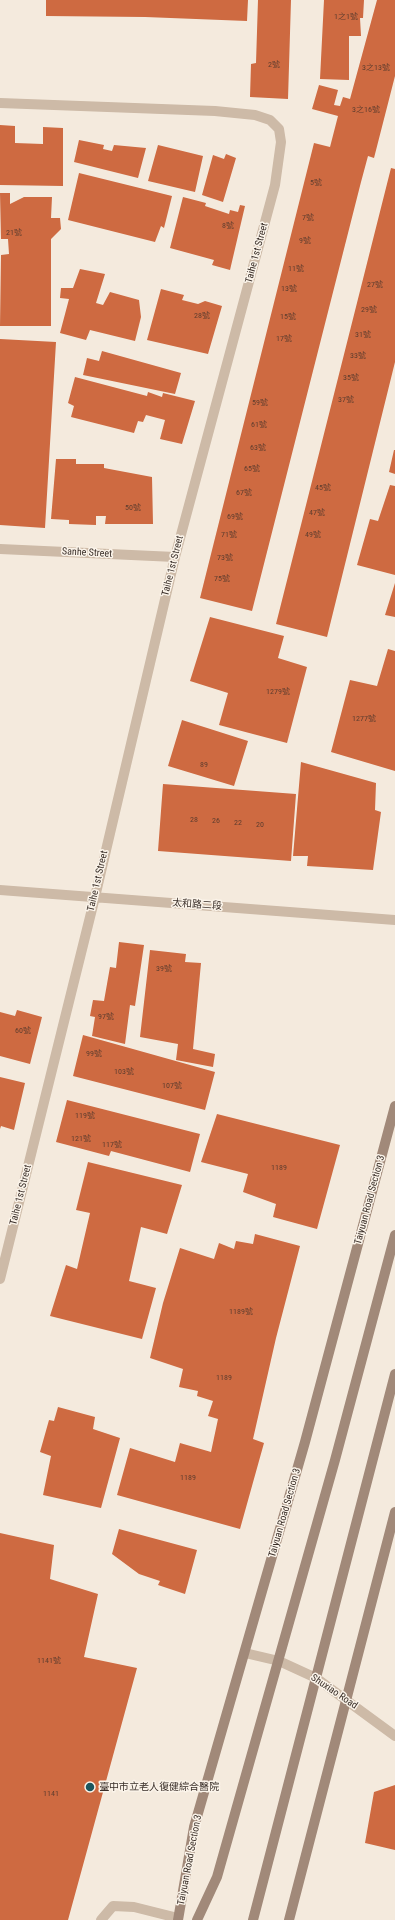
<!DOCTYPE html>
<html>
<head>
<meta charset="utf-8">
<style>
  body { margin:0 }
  canvas { display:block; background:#f4eadd }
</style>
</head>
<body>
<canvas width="395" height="1920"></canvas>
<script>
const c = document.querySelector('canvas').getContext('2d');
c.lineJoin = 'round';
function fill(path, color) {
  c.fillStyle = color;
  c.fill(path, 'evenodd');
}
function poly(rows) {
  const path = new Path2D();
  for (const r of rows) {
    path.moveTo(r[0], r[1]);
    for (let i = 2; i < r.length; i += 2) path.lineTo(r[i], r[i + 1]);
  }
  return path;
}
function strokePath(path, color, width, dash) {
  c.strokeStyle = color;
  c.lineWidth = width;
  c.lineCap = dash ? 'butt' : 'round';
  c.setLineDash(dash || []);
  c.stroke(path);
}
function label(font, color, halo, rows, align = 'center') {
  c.font = font + ' "Roboto Condensed","Noto Sans TC",sans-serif';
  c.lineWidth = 3;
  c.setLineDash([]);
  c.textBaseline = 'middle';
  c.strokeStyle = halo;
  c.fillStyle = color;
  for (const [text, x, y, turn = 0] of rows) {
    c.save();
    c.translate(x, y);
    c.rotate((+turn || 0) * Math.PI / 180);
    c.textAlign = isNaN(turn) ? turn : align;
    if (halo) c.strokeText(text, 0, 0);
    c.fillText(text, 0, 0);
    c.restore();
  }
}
fill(poly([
  [46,0,248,0,247,21,145,17,46,16],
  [258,0,291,0,288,99,250,97,251,64,256,63],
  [324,0,364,0,363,18,360,18,361,36,349,36,349,80,320,79],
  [377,0,395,0,395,76,374,158,368,156,361,182,252,611,200,598,314,143,330,147,338,116,312,109,319,85,338,90,334,105,340,106,343,97,350,99],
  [0,125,15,126,15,143,43,144,43,127,63,128,63,186,0,185],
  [79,140,104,145,103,149,112,151,114,145,146,148,138,178,74,162],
  [158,145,203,156,195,192,148,181],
  [226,154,236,158,223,202,202,195,213,155,224,159],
  [391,168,395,169,395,362,327,637,276,624],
  [79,173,172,196,164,228,161,226,155,242,68,220],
  [0,193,10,193,10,204,24,197,52,197,51,218,60,218,61,229,51,239,51,326,0,326,1,255,9,254,8,239,1,239],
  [183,197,206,203,205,206,229,214,230,210,238,212,240,205,245,206,230,270,212,265,214,260,170,248],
  [80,269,105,274,96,303,103,305,110,292,139,300,141,317,135,341,90,330,86,340,60,333,69,299,60,298,61,288,73,288],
  [161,289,184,295,182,300,198,304,205,301,222,306,208,354,147,340],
  [0,339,56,342,45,528,0,525],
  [102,351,181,373,175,394,83,375,87,358,99,361],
  [75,377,147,396,148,392,162,397,163,393,195,401,182,444,160,439,165,420,146,415,143,422,138,421,134,433,71,417,74,406,68,403],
  [394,450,395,450,395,474,389,472],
  [56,459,76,459,76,464,104,464,104,468,152,477,153,524,105,524,106,516,96,516,96,525,69,524,69,520,51,519],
  [390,485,395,486,395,575,357,565,370,519,378,521],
  [395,583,395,617,385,615],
  [210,617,284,636,278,658,307,667,287,743,219,725,228,693,190,681],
  [388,649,395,651,395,771,331,752,350,680,377,686],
  [182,720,248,741,234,786,168,766],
  [301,762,376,783,375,810,381,812,373,870,307,866,308,856,293,856],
  [163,784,296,794,291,861,158,851],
  [119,942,144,945,135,1006,130,1005,125,1044,92,1036,95,1017,90,1016,93,1000,104,1001,110,967,116,968],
  [150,950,186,954,185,962,201,963,193,1049,215,1054,213,1067,176,1060,178,1044,140,1037],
  [17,1010,42,1017,30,1064,0,1056,0,1012,15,1016],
  [83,1035,215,1072,205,1110,73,1076],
  [0,1077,25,1083,14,1130,1,1126,0,1129],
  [67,1100,200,1134,190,1172,111,1151,109,1156,56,1142],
  [217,1114,340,1145,317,1229,273,1217,276,1204,243,1192,248,1174,201,1162],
  [88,1162,182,1185,167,1234,141,1227,129,1281,156,1288,142,1339,50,1316,66,1265,77,1269,90,1213,76,1210],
  [255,1234,300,1246,276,1338,253,1439,264,1443,240,1529,117,1495,130,1448,175,1462,180,1443,211,1452,218,1419,208,1416,213,1401,197,1396,198,1391,179,1387,183,1369,150,1358,163,1303,180,1248,214,1259,219,1243,234,1249,236,1241,253,1244],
  [58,1407,95,1417,93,1429,120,1438,101,1508,43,1495,51,1456,40,1452,49,1420,54,1421],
  [119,1529,197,1550,185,1594,158,1585,160,1581,139,1574,112,1554],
  [0,1533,54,1545,50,1579,98,1594,84,1657,137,1668,68,1920,0,1920],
  [395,1785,395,1850,365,1843,374,1792]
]), '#ce6a41');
strokePath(poly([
  [101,1920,113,1906,134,1907,178,1918]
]), '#cdbaa7', 10);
strokePath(poly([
  [0,103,215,111,255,115,270,120,279,129,281,142,275,185,175,557,95,897,0,1279],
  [0,549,175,557],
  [0,890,395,920],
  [245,1653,279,1661,316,1678,395,1736]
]), '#cdbaa7', 10);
strokePath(poly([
  [178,1920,194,1827,305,1442,395,1106],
  [197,1920,217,1877,335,1460,395,1235],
  [253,1920,395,1374],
  [289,1920,395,1512]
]), '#a18979', 10);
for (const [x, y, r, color] of [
  [90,1787,5,"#1b565e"]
]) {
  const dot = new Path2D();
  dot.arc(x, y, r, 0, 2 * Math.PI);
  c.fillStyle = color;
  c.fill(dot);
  strokePath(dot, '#fbf4ea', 1.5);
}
label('8px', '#5e3d2e', null, [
  ["1之1號",346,17],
  ["2號",274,65],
  ["3之13號",376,68],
  ["3之16號",366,110],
  ["5號",316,183],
  ["7號",308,218],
  ["8號",228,226],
  ["21號",14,233],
  ["9號",305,241],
  ["11號",296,269],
  ["27號",375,285],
  ["13號",289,289],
  ["29號",369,310],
  ["28號",202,316],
  ["15號",288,317],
  ["31號",363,335],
  ["17號",284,339],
  ["33號",358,356],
  ["35號",351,378],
  ["37號",346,400],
  ["59號",260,403],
  ["61號",259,425],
  ["63號",258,448],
  ["65號",252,469],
  ["45號",323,488],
  ["67號",244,493],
  ["50號",133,508],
  ["47號",317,513],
  ["69號",235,517],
  ["71號",229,535],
  ["49號",313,535],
  ["73號",225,558],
  ["75號",222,579],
  ["1279號",278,692],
  ["1277號",364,719],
  ["89",204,765],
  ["28",194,820],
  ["26",216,821],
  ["22",238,823],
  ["20",260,825],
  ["39號",164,969],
  ["97號",106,1017],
  ["60號",23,1031],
  ["99號",94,1054],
  ["103號",124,1072],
  ["107號",172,1086],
  ["119號",85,1116],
  ["121號",81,1139],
  ["117號",112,1145],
  ["1189",279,1168],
  ["1189號",241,1312],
  ["1189",224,1378],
  ["1189",188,1478],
  ["1141號",49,1661],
  ["1141",51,1794]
]);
label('10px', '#392e28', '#fbf4ea', [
  ["Taihe 1st Street",257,253,-75],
  ["Sanhe Street",87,553,3],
  ["Taihe 1st Street",173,566,-76],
  ["Taihe 1st Street",98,881,-77],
  ["太和路二段",197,905,4],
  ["Taihe 1st Street",21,1195,-76],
  ["Taiyuan Road Section 3",370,1200,-75],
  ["Taiyuan Road Section 3",285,1513,-74],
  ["Shuxiao Road",334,1692,34],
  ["Taiyuan Road Section 3",190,1860,-79]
]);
label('10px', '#392e28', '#fbf4ea', [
  ["臺中市立老人復健綜合醫院",99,1787]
], 'left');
</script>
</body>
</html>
